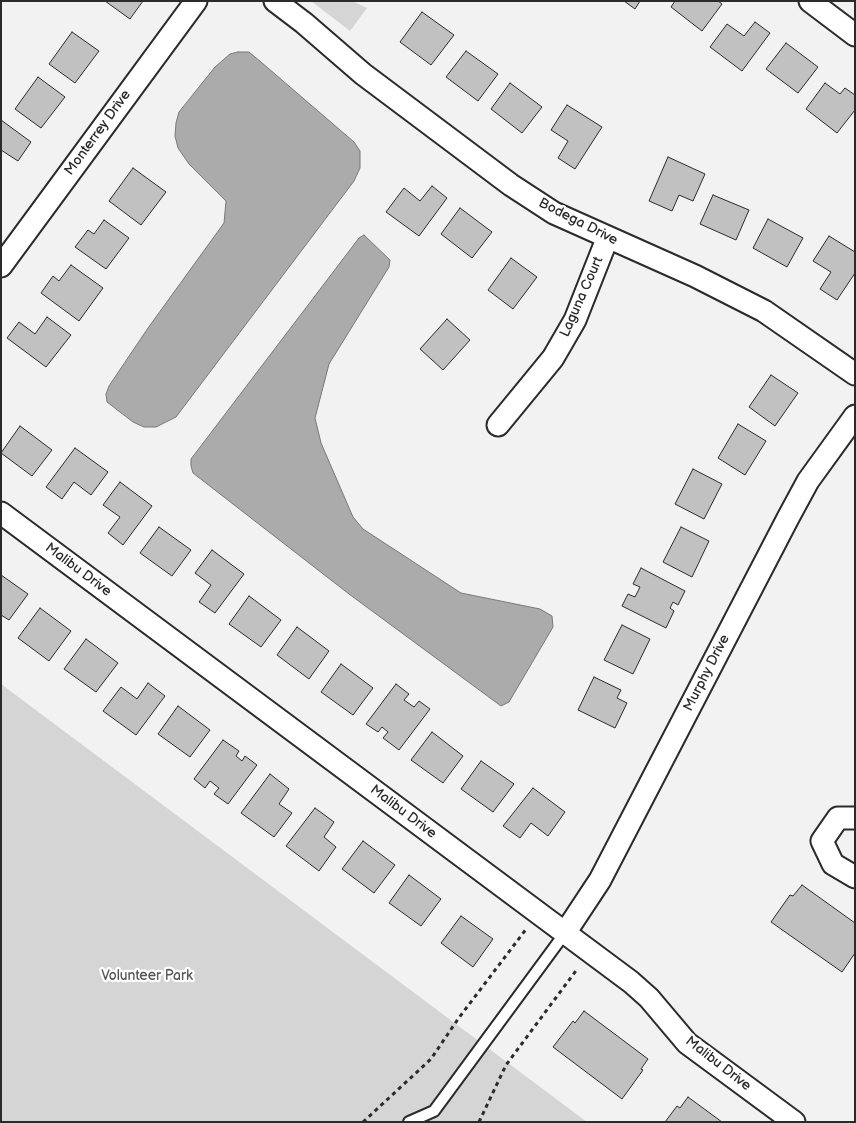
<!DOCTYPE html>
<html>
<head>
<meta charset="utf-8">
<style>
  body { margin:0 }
  #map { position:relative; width:856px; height:1123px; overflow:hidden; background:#f2f2f2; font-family:"Balsamiq Sans",sans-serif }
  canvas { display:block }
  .frame { position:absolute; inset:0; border:2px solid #2b2b2b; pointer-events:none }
</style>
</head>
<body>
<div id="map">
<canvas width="856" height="1123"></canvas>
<div class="frame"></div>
</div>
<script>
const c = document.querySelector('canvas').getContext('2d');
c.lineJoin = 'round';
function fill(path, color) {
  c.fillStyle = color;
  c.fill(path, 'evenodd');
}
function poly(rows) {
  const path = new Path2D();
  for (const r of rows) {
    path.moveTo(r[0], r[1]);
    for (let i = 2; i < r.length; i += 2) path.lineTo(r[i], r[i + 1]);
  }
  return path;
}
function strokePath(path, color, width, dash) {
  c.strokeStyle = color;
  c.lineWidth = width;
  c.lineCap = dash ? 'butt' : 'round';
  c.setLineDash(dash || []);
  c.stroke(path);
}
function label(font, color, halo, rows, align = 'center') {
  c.font = font + ' "Balsamiq Sans",sans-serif';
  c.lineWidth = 4.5;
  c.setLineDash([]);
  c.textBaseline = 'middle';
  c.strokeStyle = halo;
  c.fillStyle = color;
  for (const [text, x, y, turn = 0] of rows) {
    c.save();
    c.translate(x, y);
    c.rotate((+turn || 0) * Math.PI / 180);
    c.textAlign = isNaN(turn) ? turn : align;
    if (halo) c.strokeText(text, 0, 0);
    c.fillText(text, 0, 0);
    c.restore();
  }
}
fill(poly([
  [311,1,352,1,367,8,350,31],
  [1,684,587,1122,1,1122]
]), '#d5d5d5');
const water = poly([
  [238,52,249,52,261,62,354,142,360,151,360,168,354,181,176,417,156,427,144,427,133,422,107,402,106,394,109,386,148,328,224,223,226,201,189,164,178,148,175,136,176,123,179,112,215,67,230,54,238,52],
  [364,235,390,260,389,267,329,364,315,418,321,443,353,517,363,529,461,593,540,609,552,616,553,627,509,702,501,706,349,594,193,473,191,466,191,459,359,238,364,235]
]);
fill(water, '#ababab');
strokePath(water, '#787878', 1);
const building = poly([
  [105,1,143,1,130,19,105,1],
  [624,1,640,1,635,9,624,1],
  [675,1,718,1,722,4,702,31,671,7,675,1],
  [422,12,454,35,431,65,400,42,422,12],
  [755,22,770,33,742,71,710,47,727,24,744,36,755,22],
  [72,32,99,51,75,83,49,64,72,32],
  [786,43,818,67,798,93,766,69,786,43],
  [466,51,498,74,478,101,446,77,466,51],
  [38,77,65,97,41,128,15,109,38,77],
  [510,83,542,107,522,133,491,109,510,83],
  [825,83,840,94,845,88,855,95,855,110,837,133,806,109,825,83],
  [567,105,602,127,575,169,558,158,568,141,551,130,567,105],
  [1,120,31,142,18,161,1,150,1,120],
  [668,157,705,174,693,201,679,195,672,211,649,201,668,157],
  [133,168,166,192,141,225,109,201,133,168],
  [432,186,447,198,419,236,386,212,404,188,420,201,432,186],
  [713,195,749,210,736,240,700,224,713,195],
  [460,208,492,232,472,258,441,234,460,208],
  [768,219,803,238,787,267,753,248,768,219],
  [104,220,129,238,106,269,75,247,88,230,94,234,104,220],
  [829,236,855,252,855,273,837,300,820,289,831,272,813,261,829,236],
  [511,258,537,277,513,309,488,290,511,258],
  [71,265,103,288,79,321,41,293,53,276,59,281,71,265],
  [47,317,71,335,46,367,7,338,19,322,35,334,47,317],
  [447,319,470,340,443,370,420,349,447,319],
  [771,375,798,393,775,426,749,407,771,375],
  [738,424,766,441,745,475,718,458,738,424],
  [20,426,52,450,32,476,1,453,20,426],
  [75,448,108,472,91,495,74,482,62,499,46,487,75,448],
  [693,469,722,484,704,519,675,504,693,469],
  [120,482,152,506,123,545,108,533,120,517,103,505,120,482],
  [159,527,191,550,172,576,140,553,159,527],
  [681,527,709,541,692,577,663,562,681,527],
  [212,550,244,574,215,613,199,602,211,585,195,573,212,550],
  [641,568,685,591,678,605,673,602,670,608,674,611,666,628,622,606,628,594,635,597,640,587,633,584,641,568],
  [1,575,28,594,9,620,1,615,1,575],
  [249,596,281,620,261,647,229,624,249,596],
  [40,608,71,631,49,661,18,638,40,608],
  [622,625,650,639,633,674,604,660,622,625],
  [297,627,329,651,309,679,277,655,297,627],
  [86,639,118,663,96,692,64,669,86,639],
  [341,664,373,688,353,715,321,692,341,664],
  [594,677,621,690,617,698,627,703,615,728,578,710,594,677],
  [148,683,165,696,136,735,103,711,121,687,137,699,148,683],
  [396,684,409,694,404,700,414,707,419,701,430,709,399,750,383,738,388,732,382,727,378,732,366,724,396,684],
  [178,706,210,730,190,757,158,734,178,706],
  [432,732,463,756,443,783,411,760,432,732],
  [223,740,239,751,236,756,242,761,245,756,257,765,228,804,214,794,219,788,210,781,205,788,194,779,223,740],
  [481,761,514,784,493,812,461,789,481,761],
  [270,774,289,789,279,804,292,813,274,837,241,813,270,774],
  [533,788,565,812,548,836,531,823,520,838,503,826,533,788],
  [315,808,334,822,324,837,336,847,319,871,286,846,315,808],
  [363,841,395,865,374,893,342,869,363,841],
  [409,875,441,899,421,926,389,903,409,875],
  [802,885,855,923,855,953,842,972,771,922,790,895,793,896,802,885],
  [461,916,493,939,473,967,441,943,461,916],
  [584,1011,648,1059,641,1069,643,1070,622,1099,553,1047,573,1021,575,1023,584,1011],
  [688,1097,722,1122,665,1122,677,1106,680,1108,688,1097]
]);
fill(building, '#c1c1c1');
strokePath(building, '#2b2b2b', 1);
const service = poly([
  [409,1122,434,1111,565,933]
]);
const minor = poly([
  [275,1,304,23,363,74,511,185,554,213,695,276,764,311,855,374],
  [810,1,855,35],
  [1,266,196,1],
  [498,425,553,358,575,320,607,239],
  [1,513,631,982,649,998,687,1043,794,1122],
  [855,818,838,818,822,841,833,864,855,877],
  [565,933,600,880,788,518,808,481,855,416]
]);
strokePath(service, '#2b2b2b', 14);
strokePath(minor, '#2b2b2b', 25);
strokePath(poly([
  [363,1122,431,1059,458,1019,527,928],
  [479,1122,506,1065,578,968]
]), '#2b2b2b', 3, [4, 4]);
strokePath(service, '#fff', 10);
strokePath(minor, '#fff', 21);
label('14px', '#2b2b2b', '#fff', [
  ["Monterrey Drive",98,133,-54],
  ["Bodega Drive",578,222,27],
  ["Laguna Court",582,297,-66],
  ["Malibu Drive",78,570,37],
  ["Murphy Drive",707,673,-63],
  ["Malibu Drive",403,812,37],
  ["Malibu Drive",718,1064,38]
]);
label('14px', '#565656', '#fff', [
  ["Volunteer Park",147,976]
]);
</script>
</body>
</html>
